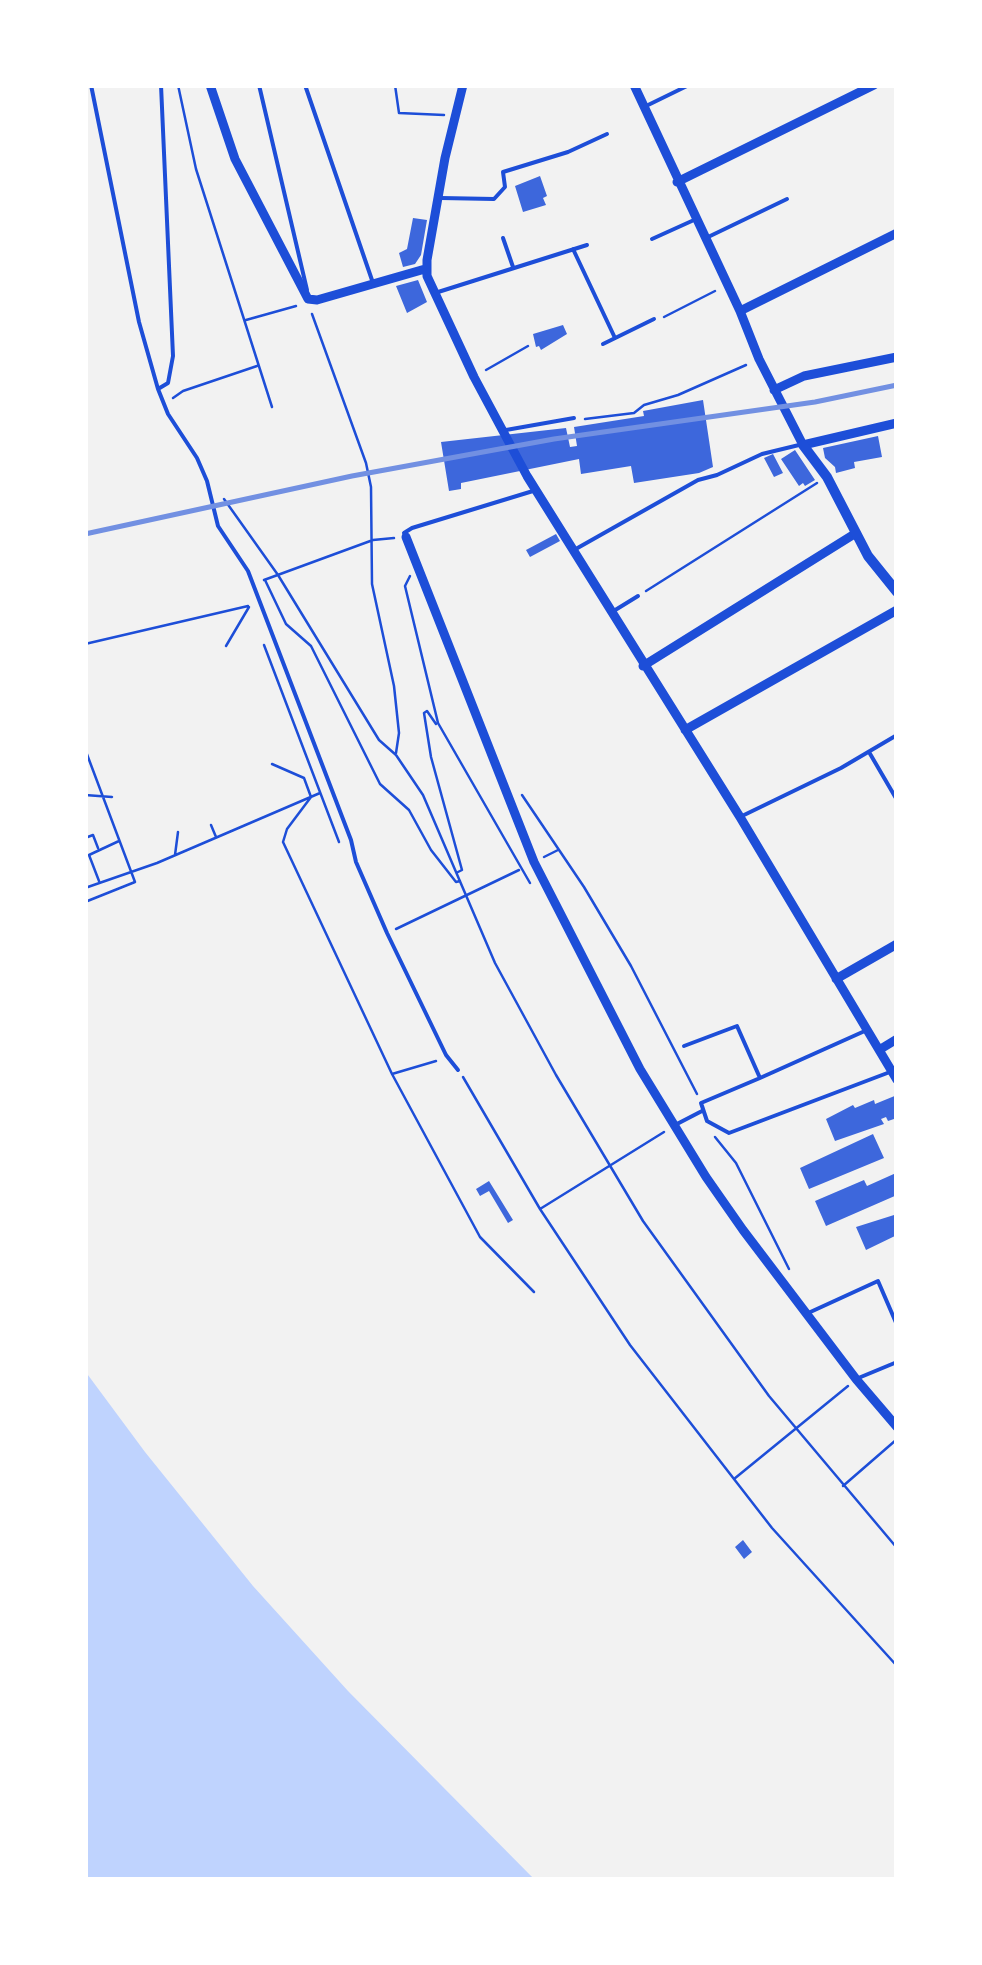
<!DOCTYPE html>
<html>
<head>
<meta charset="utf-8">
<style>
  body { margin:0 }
  #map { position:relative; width:982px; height:1965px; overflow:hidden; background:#f2f2f2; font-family:Rubik,sans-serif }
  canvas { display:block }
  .frame { position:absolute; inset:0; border:88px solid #fff; pointer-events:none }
</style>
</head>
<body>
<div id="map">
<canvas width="982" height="1965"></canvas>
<div class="frame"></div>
</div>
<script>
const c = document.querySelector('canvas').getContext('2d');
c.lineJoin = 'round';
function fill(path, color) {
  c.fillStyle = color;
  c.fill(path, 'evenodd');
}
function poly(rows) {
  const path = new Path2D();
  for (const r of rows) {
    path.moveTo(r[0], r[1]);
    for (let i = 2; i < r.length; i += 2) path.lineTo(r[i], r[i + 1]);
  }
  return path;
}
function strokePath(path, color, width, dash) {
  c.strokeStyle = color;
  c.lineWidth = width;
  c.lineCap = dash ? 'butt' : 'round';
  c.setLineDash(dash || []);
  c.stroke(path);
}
fill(poly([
  [85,1371,145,1452,253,1586,348,1691,535,1880,85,1880]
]), '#bfd3fe');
fill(poly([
  [540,176,547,196,543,198,546,205,523,212,515,186],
  [413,218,427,220,421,255,415,264,403,267,399,253,407,249],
  [418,280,427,302,407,313,396,286],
  [563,325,567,334,541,350,539,346,536,347,533,334],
  [703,400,713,467,699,473,634,483,631,466,581,474,579,459,461,483,461,489,449,491,441,442,566,428,570,447,577,446,574,427,644,416,643,411],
  [878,436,882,457,854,462,855,468,836,473,835,467,825,458,823,448],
  [795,450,815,480,805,486,803,483,799,486,781,459],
  [773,454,783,473,774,477,764,458],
  [556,534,560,541,530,557,526,550],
  [897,1095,897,1118,888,1121,886,1117,881,1119,884,1124,835,1141,826,1119,853,1105,855,1108,874,1100,875,1104],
  [873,1134,884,1158,809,1189,800,1168],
  [896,1173,897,1195,826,1226,815,1201,864,1180,867,1186],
  [489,1181,513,1220,508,1223,489,1191,480,1196,476,1189],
  [894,1215,897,1235,866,1250,856,1227],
  [743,1540,752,1552,744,1559,735,1547]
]), '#3d67dc');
strokePath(poly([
  [178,85,196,169,272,407],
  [395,85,399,113,444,115],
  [312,314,366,463,371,487,372,584,394,686,399,733,396,753],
  [664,317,715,291],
  [246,320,296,306],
  [486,370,528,346],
  [173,398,183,391,257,366],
  [585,419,634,413,644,405,678,395,746,365],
  [224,499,278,575,379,740,396,755,423,795,495,963,556,1075,643,1221,769,1396,897,1548],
  [410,576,405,586,438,723,530,883],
  [264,580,373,540,394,538],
  [265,580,286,624,311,646,380,784,409,810,431,850,456,882,460,881],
  [646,591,817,483],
  [85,644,248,606],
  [264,645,339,842],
  [226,646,249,607],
  [436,724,427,711,424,713,431,757,462,870,458,872],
  [85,749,135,882,85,902],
  [272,764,304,778,311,797,287,829,283,842,392,1074,480,1237,534,1292],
  [85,795,112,797],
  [522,795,584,887,631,966,697,1094],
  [211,825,216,837],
  [85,838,93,835,98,848],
  [175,855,178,832],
  [544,857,558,850],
  [99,881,89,855,119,841],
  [85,888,157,863,320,793],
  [396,929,519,870],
  [392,1074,436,1061],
  [463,1077,540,1209,630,1345,772,1528,897,1666],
  [715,1137,736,1163,789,1269],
  [540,1209,664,1132],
  [734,1479,848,1386],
  [843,1486,896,1440]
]), '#1d4ed8', 2.5);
strokePath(poly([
  [91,85,139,322,158,389,168,414,197,458,207,481,218,526,248,571,351,840,356,862,387,933,446,1055,458,1070],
  [259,85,307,290],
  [305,85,373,283],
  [644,107,689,85],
  [441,198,494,199,505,187,503,172,568,152,607,134],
  [503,238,513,267],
  [706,238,787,199],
  [652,239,694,220],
  [573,249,615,338],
  [435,293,587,245],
  [603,344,654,319],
  [158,389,168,383,173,356,161,85],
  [506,430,574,418],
  [406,537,404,533,412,528,533,491],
  [574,550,698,480,717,475,762,454,799,445],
  [612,612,638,596],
  [869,752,897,800],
  [742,816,841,768,897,735],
  [684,1046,737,1026,760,1078,867,1030],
  [760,1078,701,1103,707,1121,729,1133,890,1072],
  [675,1125,702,1111],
  [806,1314,878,1281,897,1325],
  [856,1379,897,1362]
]), '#1d4ed8', 4);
strokePath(poly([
  [210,85,235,159,308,299,317,300,425,269],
  [463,85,445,158,427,260,427,276,474,377,527,476,740,817,897,1080],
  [634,85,740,311,759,359,803,445,897,423],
  [677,182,874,85],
  [740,311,897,233],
  [774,390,804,376,897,357],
  [406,537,534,862,640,1069,706,1177,743,1230,856,1379,897,1427],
  [643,666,856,533],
  [685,730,897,610],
  [836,979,897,944],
  [879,1050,897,1039]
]), '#1d4ed8', 9);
strokePath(poly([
  [803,445,827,477,868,556,897,592]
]), '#1d4ed8', 10);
strokePath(poly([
  [85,534,352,476,554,439,815,402,897,385]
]), '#7290e2', 5);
</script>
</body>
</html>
